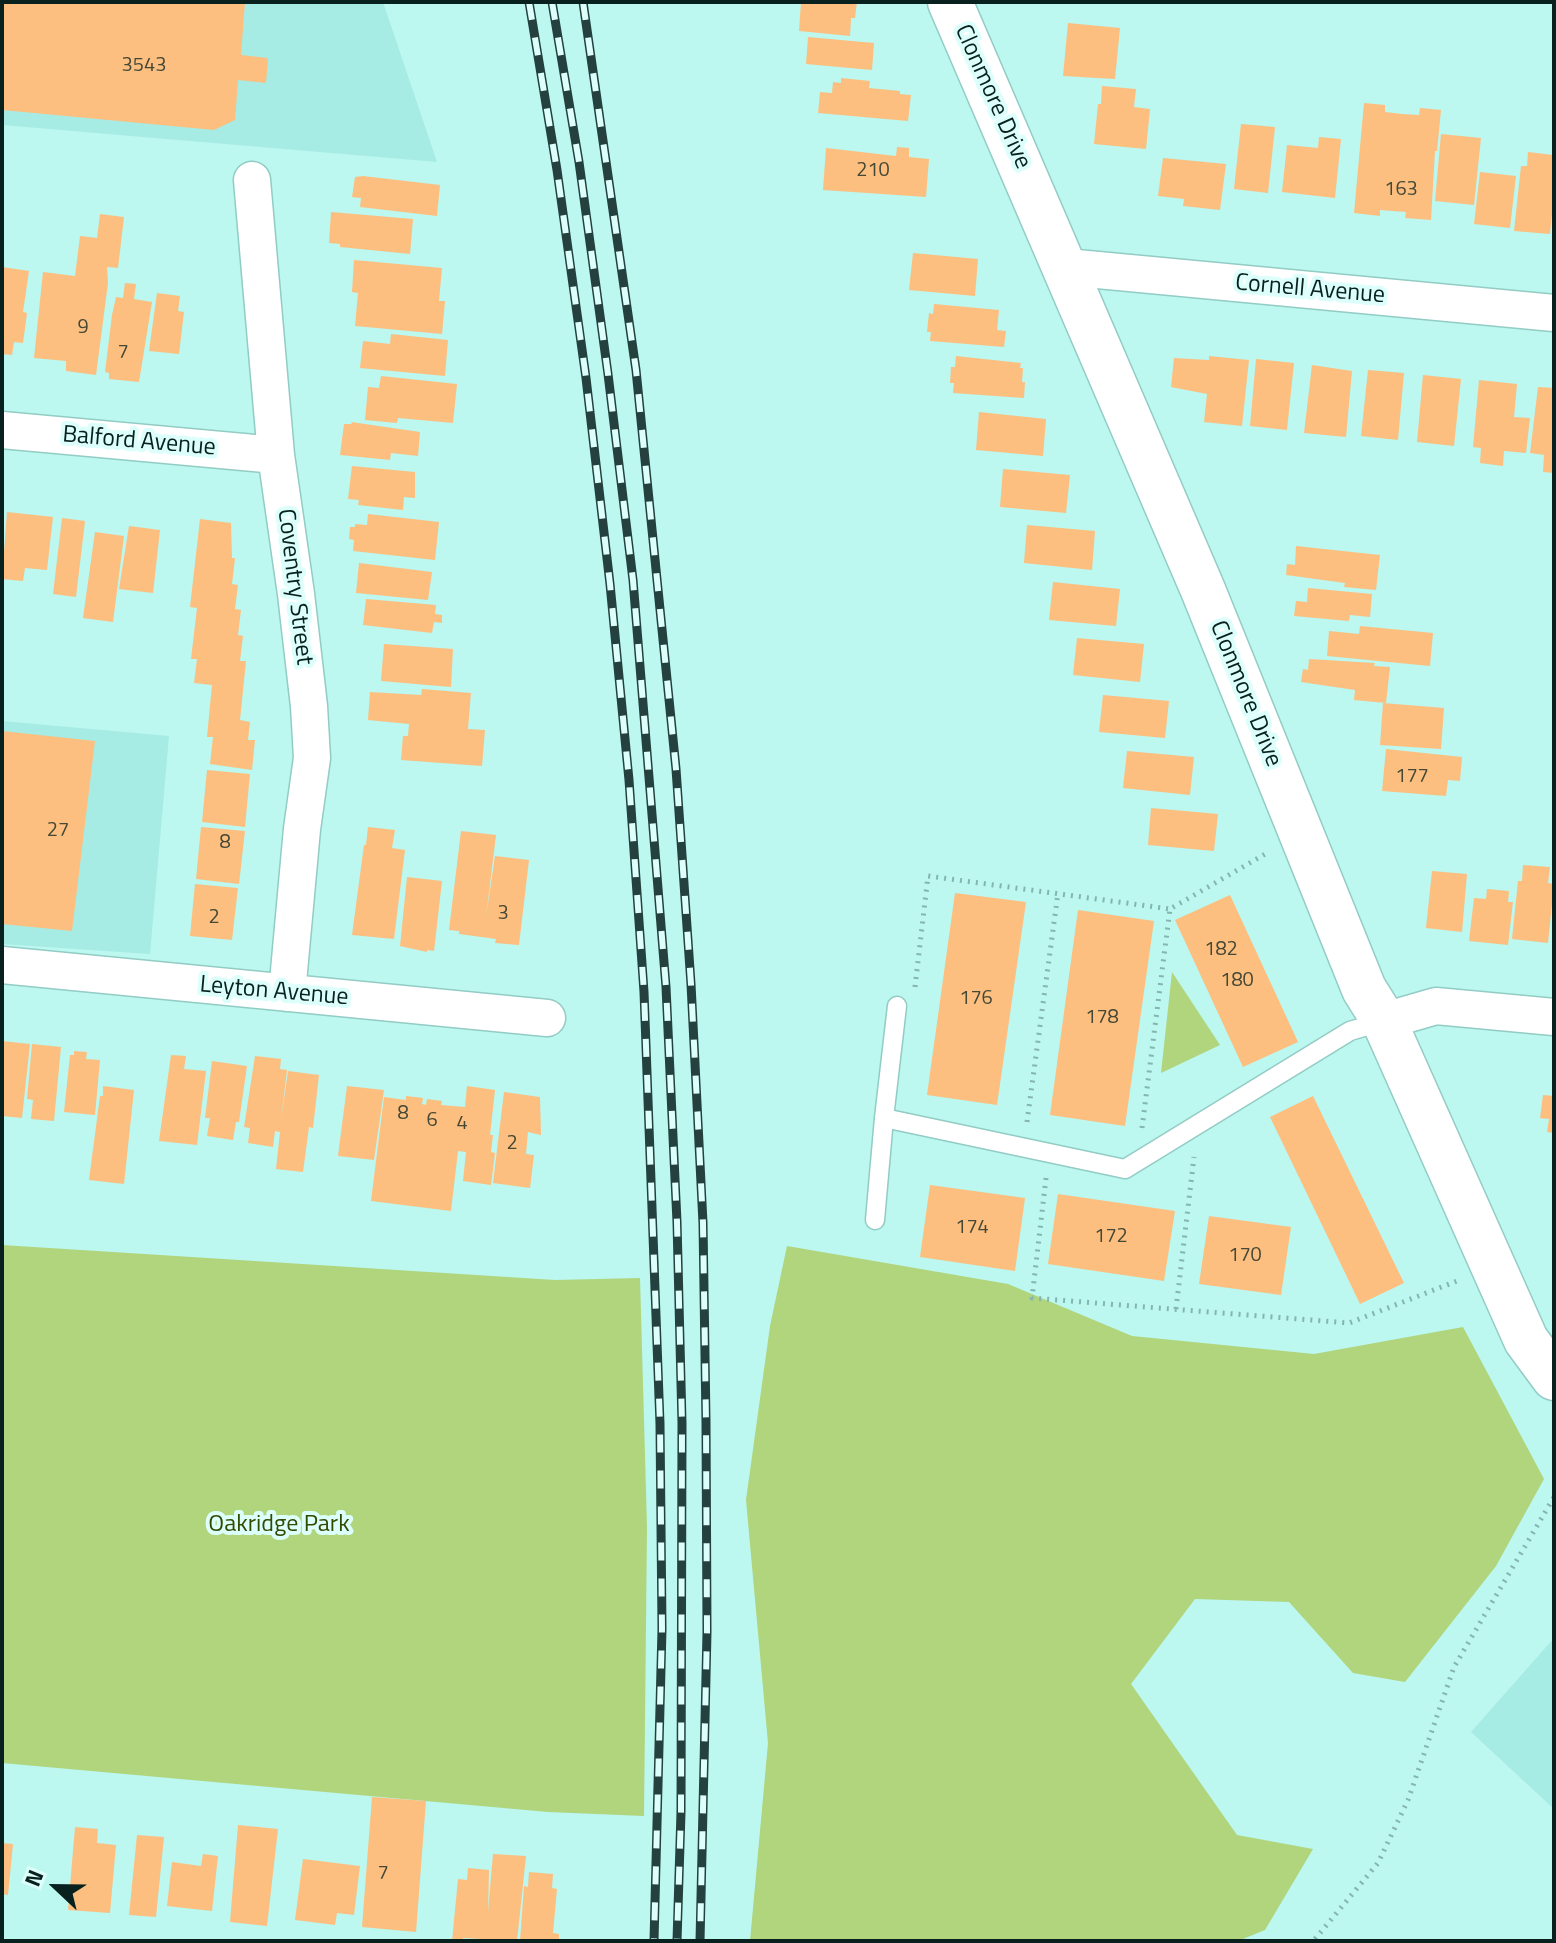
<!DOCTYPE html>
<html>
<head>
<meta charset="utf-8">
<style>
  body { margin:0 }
  #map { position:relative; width:1556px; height:1943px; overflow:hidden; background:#bcf7f0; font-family:"Titillium Web",sans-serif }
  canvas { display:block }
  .frame { position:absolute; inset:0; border:4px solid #08201e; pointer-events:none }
  .north { position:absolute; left:16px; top:1847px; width:80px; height:80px; -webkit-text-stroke:6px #dcfffb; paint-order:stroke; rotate:292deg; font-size:22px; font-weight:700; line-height:32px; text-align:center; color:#08201e }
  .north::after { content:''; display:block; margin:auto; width:28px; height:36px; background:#08201e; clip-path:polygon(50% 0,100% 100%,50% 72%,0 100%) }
</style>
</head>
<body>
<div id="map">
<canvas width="1556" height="1943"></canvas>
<div class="frame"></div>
<div class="north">N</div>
</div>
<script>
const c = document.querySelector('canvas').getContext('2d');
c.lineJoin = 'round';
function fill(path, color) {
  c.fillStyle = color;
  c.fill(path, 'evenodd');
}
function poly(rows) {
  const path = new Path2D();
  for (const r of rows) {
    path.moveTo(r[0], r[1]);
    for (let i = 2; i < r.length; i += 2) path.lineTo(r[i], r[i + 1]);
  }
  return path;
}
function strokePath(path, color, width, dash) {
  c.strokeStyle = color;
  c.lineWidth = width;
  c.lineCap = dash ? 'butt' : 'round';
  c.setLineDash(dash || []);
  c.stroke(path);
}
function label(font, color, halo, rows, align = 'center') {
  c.font = font + ' "Titillium Web",sans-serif';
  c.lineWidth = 8;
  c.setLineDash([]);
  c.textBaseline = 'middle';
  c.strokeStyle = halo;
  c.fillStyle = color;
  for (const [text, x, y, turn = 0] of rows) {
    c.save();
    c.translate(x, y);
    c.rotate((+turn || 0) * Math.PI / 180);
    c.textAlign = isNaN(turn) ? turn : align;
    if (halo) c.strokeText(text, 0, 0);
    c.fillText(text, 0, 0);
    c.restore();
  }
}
fill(poly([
  [2,2,383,2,437,162,2,125],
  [2,721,169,736,150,954,2,944],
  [1554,1638,1554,1809,1471,1732]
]), '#a7ece4');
fill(poly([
  [1172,972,1220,1045,1161,1073],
  [2,1245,555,1280,640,1278,647,1527,644,1816,548,1812,2,1763],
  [787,1246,1008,1284,1132,1336,1314,1354,1463,1327,1544,1479,1496,1566,1405,1682,1353,1673,1289,1602,1195,1599,1131,1684,1237,1835,1313,1849,1265,1930,1238,1941,750,1941,768,1743,746,1500,770,1326]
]), '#b0d57c');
fill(poly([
  [2,2,245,2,241,55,268,58,266,83,238,80,235,120,214,130,2,110],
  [801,2,857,2,855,18,851,18,850,36,799,31],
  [1068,23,1120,28,1115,79,1063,76],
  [808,37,874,43,872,70,806,64],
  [841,78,870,81,869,88,900,91,900,94,911,95,908,121,818,113,820,92,832,93,833,82,841,83],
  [1102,86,1136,89,1134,107,1150,109,1146,149,1094,144,1098,104,1101,104],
  [1364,103,1385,105,1385,112,1402,114,1419,115,1420,108,1441,110,1437,151,1435,151,1431,220,1405,218,1406,212,1380,210,1380,216,1354,213],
  [1241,124,1275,127,1268,193,1234,189],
  [1441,134,1481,138,1474,205,1435,201],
  [1319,137,1341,139,1335,198,1282,192,1287,145,1318,148],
  [897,147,909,148,909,157,929,159,926,197,823,190,826,148,896,156],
  [1528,152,1553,155,1554,193,1550,234,1514,231,1521,166,1527,166],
  [1163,158,1226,164,1220,210,1183,206,1184,199,1158,196],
  [1480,172,1516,176,1510,228,1474,224],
  [363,176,440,185,437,216,360,207,361,198,352,197,355,177],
  [331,212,413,219,410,254,340,247,340,244,329,243],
  [100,214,124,217,118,268,107,267,108,283,96,375,66,371,66,361,34,358,43,272,75,276,80,236,97,238],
  [913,253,978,259,975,296,909,290],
  [354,260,442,268,439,301,445,301,442,334,355,326,358,293,352,292],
  [2,267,29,271,23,312,27,313,23,343,14,342,12,355,2,354],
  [125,283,136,284,134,299,152,302,139,382,109,379,109,373,105,372,112,315,116,297,123,298],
  [157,293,180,296,178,311,184,312,179,354,149,351],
  [934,304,999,310,997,330,1006,331,1004,347,930,341,931,332,927,332,929,313,933,314],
  [391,334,448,340,445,376,360,368,363,341,390,344],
  [956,356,1021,363,1020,368,1023,368,1022,382,1025,382,1024,398,953,393,954,383,950,383,951,367,955,367],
  [1209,356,1249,360,1242,426,1204,422,1207,394,1171,387,1174,358,1209,360],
  [1256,359,1294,363,1287,430,1250,426],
  [1312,365,1352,371,1346,437,1304,433],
  [1368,370,1404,373,1398,440,1361,436],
  [1423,375,1461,379,1454,446,1417,442],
  [381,376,457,384,453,423,398,418,397,423,365,420,368,387,379,388],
  [1479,380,1517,384,1514,417,1530,418,1526,453,1504,451,1503,466,1480,463,1481,448,1473,447],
  [1538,387,1554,388,1554,473,1543,472,1544,455,1530,453],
  [979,412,1046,419,1043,456,976,450],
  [351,422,420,432,418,456,391,453,390,460,340,455,344,424,352,424],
  [352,466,415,472,415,498,404,497,403,510,358,505,359,500,348,499],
  [1003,469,1070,475,1066,513,1000,507],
  [7,512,53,517,47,570,25,568,23,581,2,579],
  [368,514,439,522,435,560,353,551,354,540,349,539,350,527,355,527,355,524,367,525],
  [62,518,85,521,76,597,53,594],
  [200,519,231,523,232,558,235,558,232,584,238,585,235,609,241,610,238,635,243,636,240,661,246,661,240,720,250,722,248,740,255,740,252,770,210,764,213,737,207,737,212,685,194,683,197,659,191,659,197,608,190,607],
  [1027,525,1095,531,1092,570,1024,563],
  [129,526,160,530,153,593,119,589],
  [95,532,124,536,113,622,83,618],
  [1296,546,1380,555,1376,590,1344,587,1345,583,1286,575,1287,564,1295,565],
  [359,563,432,572,428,600,356,593],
  [1053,582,1120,589,1116,626,1049,620],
  [1308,588,1372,594,1370,617,1350,615,1349,621,1294,616,1296,601,1307,602],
  [366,599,436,605,435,614,442,615,442,623,434,622,432,633,363,625],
  [1360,626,1433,633,1430,666,1327,656,1329,631,1359,634],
  [1077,638,1144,644,1140,682,1073,675],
  [384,644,453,649,451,687,381,681],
  [1309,659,1375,663,1374,666,1390,667,1386,703,1354,700,1355,690,1301,682,1303,669,1308,670],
  [422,689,471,693,468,729,485,730,482,766,401,760,403,736,408,736,409,724,368,720,370,692,421,695],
  [1103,695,1169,701,1165,738,1099,732],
  [1383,703,1444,708,1441,749,1380,745],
  [2,731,95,741,72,931,2,924],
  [1386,749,1462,757,1460,781,1448,780,1446,796,1382,791],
  [1127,751,1194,757,1190,795,1123,788],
  [207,770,250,774,245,827,202,822],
  [1151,808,1218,814,1214,851,1148,845],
  [201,827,245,831,239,884,196,879],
  [368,827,395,830,392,848,405,850,394,939,352,935,364,845,366,845],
  [461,831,496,835,486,917,495,856,529,860,519,945,495,943,496,939,459,934,459,931,449,930],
  [1523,865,1550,867,1548,883,1554,884,1548,943,1512,939,1518,881,1522,881],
  [1432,871,1467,874,1462,932,1426,928],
  [407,877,442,881,434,951,427,950,427,952,400,946],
  [195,884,238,888,232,940,190,936],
  [1487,889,1509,891,1508,902,1513,902,1508,945,1469,941,1474,898,1486,899],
  [955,893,1026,902,997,1105,927,1095],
  [1230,895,1298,1042,1243,1067,1175,920],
  [1078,910,1154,921,1125,1126,1050,1115],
  [2,1041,30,1044,22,1118,2,1116],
  [32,1044,61,1047,54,1121,31,1119,33,1100,27,1099],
  [74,1051,87,1052,86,1059,100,1060,95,1115,64,1112,70,1055,74,1055],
  [171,1055,186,1056,184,1069,206,1071,197,1145,159,1141],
  [255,1056,281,1059,280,1069,287,1070,281,1121,288,1071,319,1075,313,1128,309,1127,303,1172,276,1169,280,1132,275,1131,273,1147,248,1143,250,1128,244,1127],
  [212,1061,247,1066,239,1122,236,1122,233,1140,207,1136,210,1118,205,1118],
  [103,1086,134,1090,124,1184,89,1180,100,1096,103,1096],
  [347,1086,384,1090,374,1160,338,1156],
  [467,1086,495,1090,490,1135,493,1135,491,1152,495,1153,491,1185,463,1181,466,1152,458,1151,451,1211,371,1201,384,1097,406,1100,406,1096,423,1098,422,1104,426,1105,427,1099,442,1101,441,1105,465,1107],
  [504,1092,540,1097,541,1135,528,1132,526,1154,534,1155,530,1188,493,1183],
  [1543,1095,1554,1096,1554,1133,1547,1132,1549,1119,1540,1118],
  [1313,1096,1404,1283,1360,1304,1270,1117],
  [930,1185,1025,1198,1015,1271,920,1257],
  [1058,1194,1175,1211,1164,1281,1048,1264],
  [1209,1216,1291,1227,1281,1295,1199,1284],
  [372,1797,426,1801,416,1932,362,1927],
  [238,1825,278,1829,267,1926,230,1922],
  [75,1827,98,1829,97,1843,116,1845,110,1913,68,1910],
  [137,1835,164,1837,156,1917,129,1915],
  [2,1843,13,1844,8,1895,2,1894],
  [203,1854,218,1856,212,1911,167,1906,172,1862,201,1866],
  [493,1854,526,1856,517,1941,463,1938,463,1941,452,1941,458,1879,467,1880,468,1868,489,1870,488,1912],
  [303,1859,360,1866,354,1915,337,1913,335,1925,295,1920],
  [529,1872,553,1874,552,1888,557,1889,553,1933,559,1934,559,1941,520,1941,524,1886,528,1887]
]), '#fcbf7f');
const service = poly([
  [897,1006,884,1118,1125,1169,1350,1031,1384,1021],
  [875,1220,884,1118]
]);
const minor = poly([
  [252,180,276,455,296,594,309,706,312,758,302,829,287,993],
  [1066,267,1554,313],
  [2,430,276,455],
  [2,965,547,1018],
  [1384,1021,1436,1006,1554,1017]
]);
const tertiary = poly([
  [950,2,1203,590,1364,989,1384,1021,1526,1340,1554,1378]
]);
strokePath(service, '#92ccc5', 21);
strokePath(minor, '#92ccc5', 39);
strokePath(tertiary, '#92ccc5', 47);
strokePath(poly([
  [915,987,928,876,1170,909],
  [1027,1122,1058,893],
  [1142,1128,1170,909,1267,853],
  [1046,1178,1032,1298,1349,1323,1457,1281],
  [1176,1309,1194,1157],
  [1315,1939,1378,1863,1408,1800,1454,1667,1554,1497]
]), '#85b5af', 5, [2, 6]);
strokePath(service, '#fff', 18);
strokePath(minor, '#fff', 36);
strokePath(tertiary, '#fff', 44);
const rail = poly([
  [529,2,557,170,586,378,610,584,629,780,644,992,660,1424,662,1629,654,1941],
  [552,2,579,162,608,374,633,580,666,987,677,1222,682,1423,681,1812,677,1941],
  [583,2,636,370,676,769,691,984,703,1223,706,1422,707,1632,700,1941]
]);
strokePath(rail, '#24413f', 9);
strokePath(rail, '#dcfffb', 6, [18]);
label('20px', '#454836', null, [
  ["3543",144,66],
  ["210",873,171],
  ["163",1401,190],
  ["9",83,328],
  ["7",123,353],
  ["177",1412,777],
  ["27",58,831],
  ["8",225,843],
  ["3",503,914],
  ["2",214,918],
  ["182",1221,950],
  ["180",1237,981],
  ["176",976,999],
  ["178",1102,1018],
  ["8",403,1114],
  ["6",432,1121],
  ["4",462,1124],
  ["2",512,1144],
  ["174",972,1228],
  ["172",1111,1237],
  ["170",1245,1256],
  ["7",383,1874]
]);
label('24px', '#08201e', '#dcfffb', [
  ["Clonmore Drive",992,97,66],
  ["Cornell Avenue",1310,290,5],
  ["Balford Avenue",139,442,5],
  ["Coventry Street",294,587,83],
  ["Clonmore Drive",1245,694,68],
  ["Leyton Avenue",274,992,5]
]);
label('24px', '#324900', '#dcfffb', [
  ["Oakridge Park",279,1525]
]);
</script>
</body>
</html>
